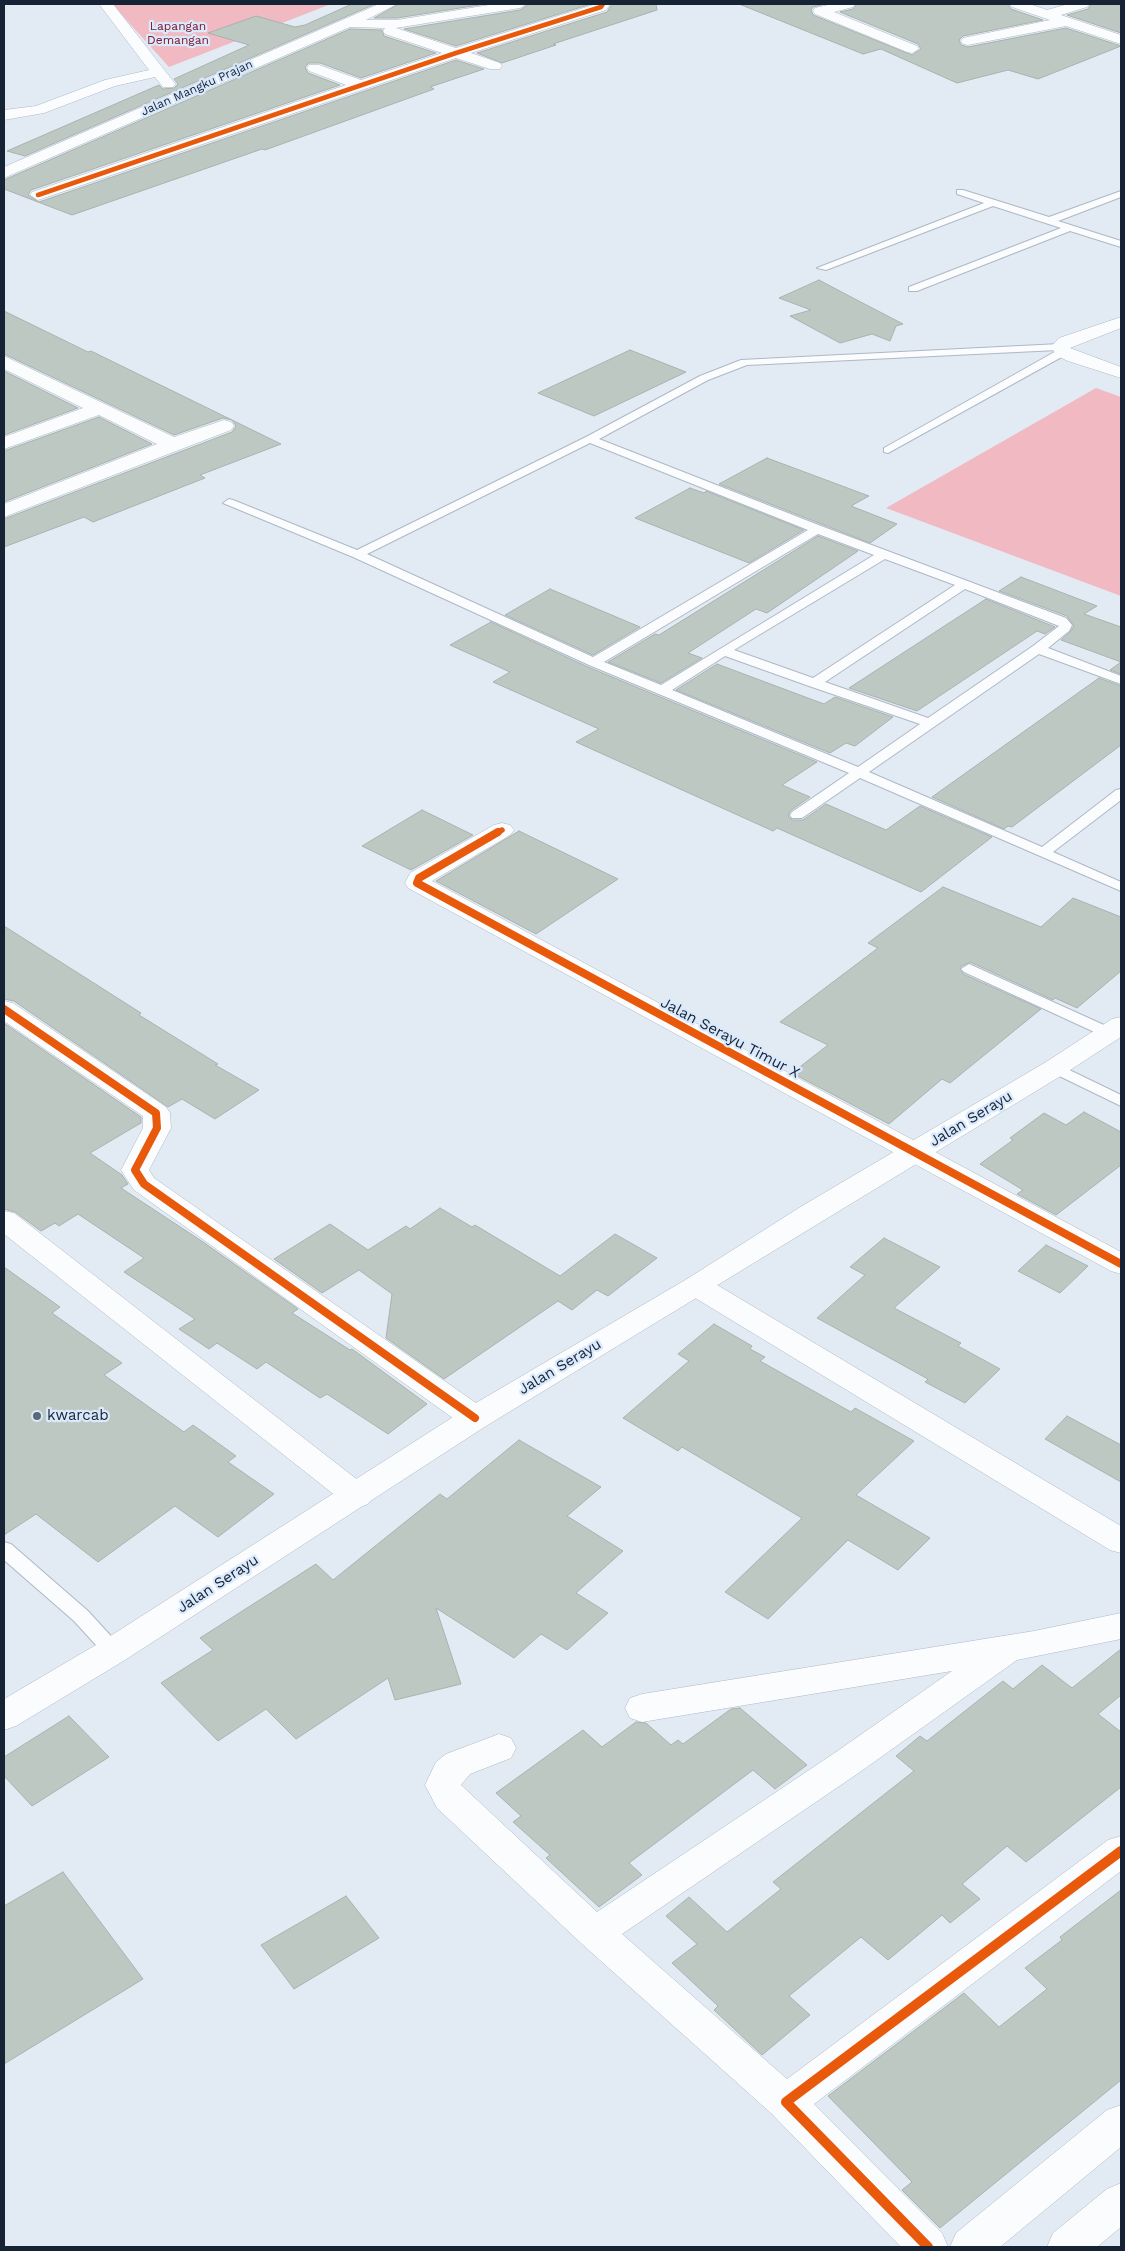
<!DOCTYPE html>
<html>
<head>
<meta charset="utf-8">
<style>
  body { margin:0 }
  #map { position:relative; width:1125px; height:2251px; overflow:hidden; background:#e2eaf4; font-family:"Work Sans",sans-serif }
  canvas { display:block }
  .frame { position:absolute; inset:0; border:5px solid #162334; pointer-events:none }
</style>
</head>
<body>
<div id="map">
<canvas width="1125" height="2251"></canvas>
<div class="frame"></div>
</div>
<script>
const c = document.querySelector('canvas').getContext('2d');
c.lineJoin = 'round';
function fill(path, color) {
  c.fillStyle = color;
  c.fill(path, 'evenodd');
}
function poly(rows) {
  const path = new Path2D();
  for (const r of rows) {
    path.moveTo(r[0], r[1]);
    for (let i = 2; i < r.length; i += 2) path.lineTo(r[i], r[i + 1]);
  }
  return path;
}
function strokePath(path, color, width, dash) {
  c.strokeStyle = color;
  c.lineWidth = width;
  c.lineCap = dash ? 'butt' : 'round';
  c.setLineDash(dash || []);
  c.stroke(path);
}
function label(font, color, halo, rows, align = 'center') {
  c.font = font + ' "Work Sans",sans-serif';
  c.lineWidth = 4.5;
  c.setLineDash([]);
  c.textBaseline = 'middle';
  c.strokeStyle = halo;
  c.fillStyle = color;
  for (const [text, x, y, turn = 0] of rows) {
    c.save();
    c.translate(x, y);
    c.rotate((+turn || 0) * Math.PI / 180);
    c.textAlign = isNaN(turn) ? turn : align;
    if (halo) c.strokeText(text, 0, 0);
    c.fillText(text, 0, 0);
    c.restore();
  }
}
fill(poly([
  [112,4,331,4,169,67],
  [1096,388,1121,397,1121,596,886,508]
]), '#f1b9c2');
const building = poly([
  [352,4,375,4,25,156,7,151,159,85,163,89,174,88,178,84,174,79,249,45,208,33,256,16,295,27,305,25,352,4],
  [399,4,485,4,397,18,374,18,399,4],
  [529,4,591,4,456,46,404,29,520,10,529,4],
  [612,4,656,4,657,10,553,44,556,45,502,63,477,53,607,12,612,4],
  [739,4,825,4,813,7,811,10,813,15,912,55,921,49,918,44,840,12,853,9,857,4,1008,4,1011,9,1043,20,963,36,959,40,961,45,968,47,1066,28,1121,46,1038,79,1008,70,957,83,881,49,863,54,739,4],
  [1091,4,1121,4,1121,33,1067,15,1088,9,1091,4],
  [350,29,382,30,384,36,436,53,361,78,320,63,309,63,305,67,308,73,340,85,31,190,28,195,39,202,456,60,484,69,430,87,434,89,265,150,262,149,72,215,4,189,4,180,350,29],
  [819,280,853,298,903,324,896,326,890,341,872,334,840,343,790,316,811,310,779,298,819,280],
  [4,311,88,352,91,351,281,444,200,475,205,478,93,522,84,517,4,547,4,519,232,432,236,426,232,420,223,418,174,435,4,354,4,311],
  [630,350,686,372,594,416,538,393,630,350],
  [4,371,78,408,4,435,4,371],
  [99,417,152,444,4,502,4,451,99,417],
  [767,458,869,496,851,506,897,524,870,543,719,484,767,458],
  [690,488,704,493,706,491,804,530,749,563,635,518,690,488],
  [818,536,858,551,767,613,756,609,688,653,702,658,661,683,608,662,655,634,659,635,818,536],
  [1021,577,1097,606,1084,614,1121,627,1121,674,1110,670,1121,662,1061,640,1070,632,1074,626,1067,616,999,591,1021,577],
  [550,589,640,627,593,655,505,615,550,589],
  [986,599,1055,627,1045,634,1037,631,917,711,849,688,986,599],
  [491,622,588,667,817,762,782,785,810,797,790,811,788,816,792,820,803,820,826,804,886,830,920,806,992,837,921,892,777,828,773,831,576,742,599,729,493,682,510,672,450,645,491,622],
  [717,664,824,704,835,697,893,717,855,746,846,743,830,753,676,690,717,664],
  [1099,678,1121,686,1121,745,1012,827,1008,826,1004,829,932,797,1099,678],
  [422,810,473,835,411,870,362,846,422,810],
  [519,831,618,879,536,934,436,881,519,831],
  [943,887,1041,927,1073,898,1121,917,1121,971,1077,1008,1055,998,1053,1000,970,962,960,967,963,974,1041,1009,950,1083,942,1079,889,1124,792,1073,828,1045,780,1022,878,948,868,943,943,887],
  [4,926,141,1013,139,1015,218,1064,215,1065,259,1090,215,1119,182,1099,168,1107,14,1001,4,999,4,926],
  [4,1023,141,1117,141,1123,90,1153,122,1175,128,1184,121,1188,203,1242,298,1309,292,1313,350,1350,352,1349,427,1404,388,1434,327,1394,320,1398,266,1362,257,1369,217,1343,209,1349,179,1329,195,1319,124,1272,144,1258,78,1214,59,1226,55,1223,41,1231,15,1212,4,1209,4,1023],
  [1084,1112,1121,1132,1121,1165,1056,1215,1017,1194,1023,1190,980,1164,1013,1140,1010,1138,1044,1113,1066,1125,1084,1112],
  [440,1208,472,1227,475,1225,560,1276,615,1234,657,1258,608,1296,597,1290,572,1310,558,1301,444,1379,386,1338,392,1294,359,1270,322,1293,274,1259,330,1224,368,1250,406,1226,410,1229,440,1208],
  [884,1238,940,1267,894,1308,961,1343,958,1346,1000,1369,965,1403,925,1382,928,1379,817,1318,865,1275,850,1267,884,1238],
  [1046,1245,1088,1266,1060,1293,1018,1271,1046,1245],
  [4,1267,60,1307,52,1313,122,1363,104,1375,184,1432,193,1425,236,1456,228,1462,274,1494,218,1537,175,1506,98,1562,36,1514,4,1535,4,1267],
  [714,1324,752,1346,750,1349,765,1357,760,1361,851,1412,855,1408,914,1441,856,1495,930,1538,898,1570,848,1540,768,1619,725,1592,802,1518,682,1447,678,1451,623,1418,689,1361,678,1354,714,1324],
  [1067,1416,1121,1445,1121,1482,1045,1439,1067,1416],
  [519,1440,601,1487,567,1516,623,1551,576,1593,608,1613,567,1650,541,1634,514,1658,436,1608,461,1684,395,1700,388,1678,296,1739,266,1709,218,1741,161,1683,213,1650,200,1638,316,1564,333,1580,440,1494,447,1499,519,1440],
  [1121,1649,1121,1695,1098,1714,1121,1732,1121,1787,1026,1862,1007,1846,962,1884,980,1899,950,1923,942,1915,888,1960,861,1937,789,1996,810,2015,762,2055,714,2010,718,2006,672,1963,697,1944,666,1916,689,1897,727,1932,781,1889,773,1882,914,1771,896,1756,920,1736,927,1741,1003,1681,1013,1689,1042,1665,1072,1688,1121,1649],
  [740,1708,807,1765,775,1789,753,1770,629,1863,642,1875,599,1907,546,1858,550,1855,513,1822,521,1816,496,1793,583,1730,602,1747,636,1722,646,1723,671,1745,678,1740,683,1744,731,1709,740,1708],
  [69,1716,109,1757,32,1806,4,1776,4,1757,69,1716],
  [63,1872,143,1979,4,2064,4,1906,63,1872],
  [1121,1890,1121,2080,940,2228,902,2190,912,2182,828,2096,964,1993,999,2027,1047,1989,1025,1968,1062,1940,1060,1937,1121,1890],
  [346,1896,379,1938,294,1989,261,1945,346,1896]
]);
fill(building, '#bec8c3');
strokePath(building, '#a9b2ae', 1);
const service = poly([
  [957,190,963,190,1049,217,1121,191,1121,197,1058,221,1121,241,1121,247,1070,231,917,291,909,291,909,287,1061,228,993,206,826,270,817,268,984,203,957,194,957,190],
  [1060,344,1065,347,1064,349,1068,352,1067,354,888,453,884,452,884,448,1058,350,747,365,708,380,599,439,821,526,1066,618,1072,625,1069,631,1048,648,1121,676,1121,684,1039,654,869,772,1042,847,1116,790,1121,789,1121,800,1053,852,1121,882,1121,891,860,778,802,818,792,818,790,815,792,812,849,773,589,665,353,557,223,503,229,499,233,500,357,550,586,437,700,376,741,360,1060,344],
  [590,443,808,530,593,657,367,554,590,443],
  [818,534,874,555,661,685,604,662,818,534],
  [885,559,955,585,813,678,734,650,885,559],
  [965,589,1059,626,1033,646,928,718,825,682,965,589],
  [725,656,809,686,920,724,858,767,672,690,725,656],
  [969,964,1115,1030,1117,1033,1109,1038,1103,1036,964,972,961,969,969,964],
  [1055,1063,1121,1095,1121,1106,1049,1071,1047,1068,1055,1063],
  [4,1542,11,1544,88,1611,120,1646,123,1651,120,1656,113,1659,106,1656,74,1621,4,1560,4,1542]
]);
const minor = poly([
  [99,4,113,4,173,81,176,84,173,87,163,87,155,77,115,86,44,113,4,120,4,110,36,106,105,80,149,70,99,4],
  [379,4,397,4,366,20,397,20,495,4,527,4,520,8,396,28,456,48,596,4,610,4,606,10,471,53,500,63,502,66,500,69,490,69,456,58,44,198,38,200,30,195,32,192,346,85,309,71,307,68,309,65,319,65,361,80,442,53,385,34,383,31,385,28,350,27,4,178,4,167,379,4],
  [832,4,855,4,853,7,834,12,917,46,919,49,912,53,907,52,815,14,813,11,815,8,832,4],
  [1010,4,1030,4,1047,10,1068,4,1089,4,1087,7,1061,15,1121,35,1121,44,1066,26,968,45,963,44,961,41,963,38,1050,20,1012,7,1010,4],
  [1121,317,1121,328,1070,348,1121,367,1121,378,1068,361,1057,356,1051,347,1059,338,1121,317],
  [4,356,174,437,224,420,231,422,234,426,231,430,4,517,4,504,157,444,99,415,4,449,4,437,83,408,4,369,4,356],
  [502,823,510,825,514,830,510,835,432,881,1121,1252,1121,1274,1111,1271,408,888,405,883,410,873,494,825,502,823],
  [4,1001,13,1003,166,1107,170,1113,171,1128,149,1170,154,1178,486,1410,490,1418,486,1426,475,1429,464,1426,134,1190,121,1170,143,1128,143,1116,4,1021,4,1001],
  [4,1211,14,1213,368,1488,373,1496,368,1504,357,1508,346,1504,4,1234,4,1211],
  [697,1276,707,1279,1121,1526,1121,1553,1110,1550,687,1293,682,1286,687,1279,697,1276],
  [1121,1613,1121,1639,1017,1660,860,1772,622,1934,787,2079,1108,1840,1121,1836,1121,1871,814,2104,942,2233,948,2247,901,2247,772,2114,582,1944,437,1808,425,1785,436,1762,446,1754,499,1734,511,1738,516,1748,511,1758,470,1774,461,1785,597,1912,836,1752,952,1671,642,1722,630,1718,625,1708,630,1698,642,1694,1034,1631,1121,1613],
  [1121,2105,1121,2147,1000,2247,950,2247,956,2233,1107,2110,1121,2105]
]);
const tertiary = poly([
  [1121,2183,1121,2227,1097,2247,1047,2247,1053,2233,1107,2189,1121,2183]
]);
const secondary = poly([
  [1121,1017,1121,1037,1064,1074,486,1426,125,1660,16,1726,4,1730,4,1699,101,1642,464,1410,687,1279,802,1206,1046,1062,1112,1019,1121,1017]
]);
strokePath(service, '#aeb8c5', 2);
strokePath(minor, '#aeb8c5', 1);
strokePath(tertiary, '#aeb8c5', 1);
strokePath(secondary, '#aeb8c5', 1);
fill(service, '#fbfcfd');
fill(minor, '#fbfcfd');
fill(tertiary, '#fbfcfd');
fill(secondary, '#fbfcfd');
strokePath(poly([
  [38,195,456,53,601,7,603,4]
]), '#e8590c', 4.5);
strokePath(poly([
  [496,833,502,830]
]), '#e8590c', 5.5);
strokePath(poly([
  [498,832,419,878,417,883,1121,1264],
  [4,1009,156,1113,157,1128,135,1170,144,1184,475,1418]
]), '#e8590c', 8);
strokePath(poly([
  [928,2247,786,2102,1121,1851]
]), '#e8590c', 10);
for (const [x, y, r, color] of [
  [37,1416,5,"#5d6977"]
]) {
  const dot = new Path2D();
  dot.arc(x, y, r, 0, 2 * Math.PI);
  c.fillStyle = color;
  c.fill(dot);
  strokePath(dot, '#dae9fc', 2);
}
label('12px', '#80192d', '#dae9fc', [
  ["Lapangan",178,26],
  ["Demangan",178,40]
]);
label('12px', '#162334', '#dae9fc', [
  ["Jalan Mangku Prajan",197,88,-24]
]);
label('15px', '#162334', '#dae9fc', [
  ["Jalan Serayu Timur X",730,1038,28],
  ["Jalan Serayu",971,1119,-31],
  ["Jalan Serayu",560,1367,-31],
  ["Jalan Serayu",218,1584,-33]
]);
label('15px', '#162334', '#dae9fc', [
  ["kwarcab",47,1416]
], 'left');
</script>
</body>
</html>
